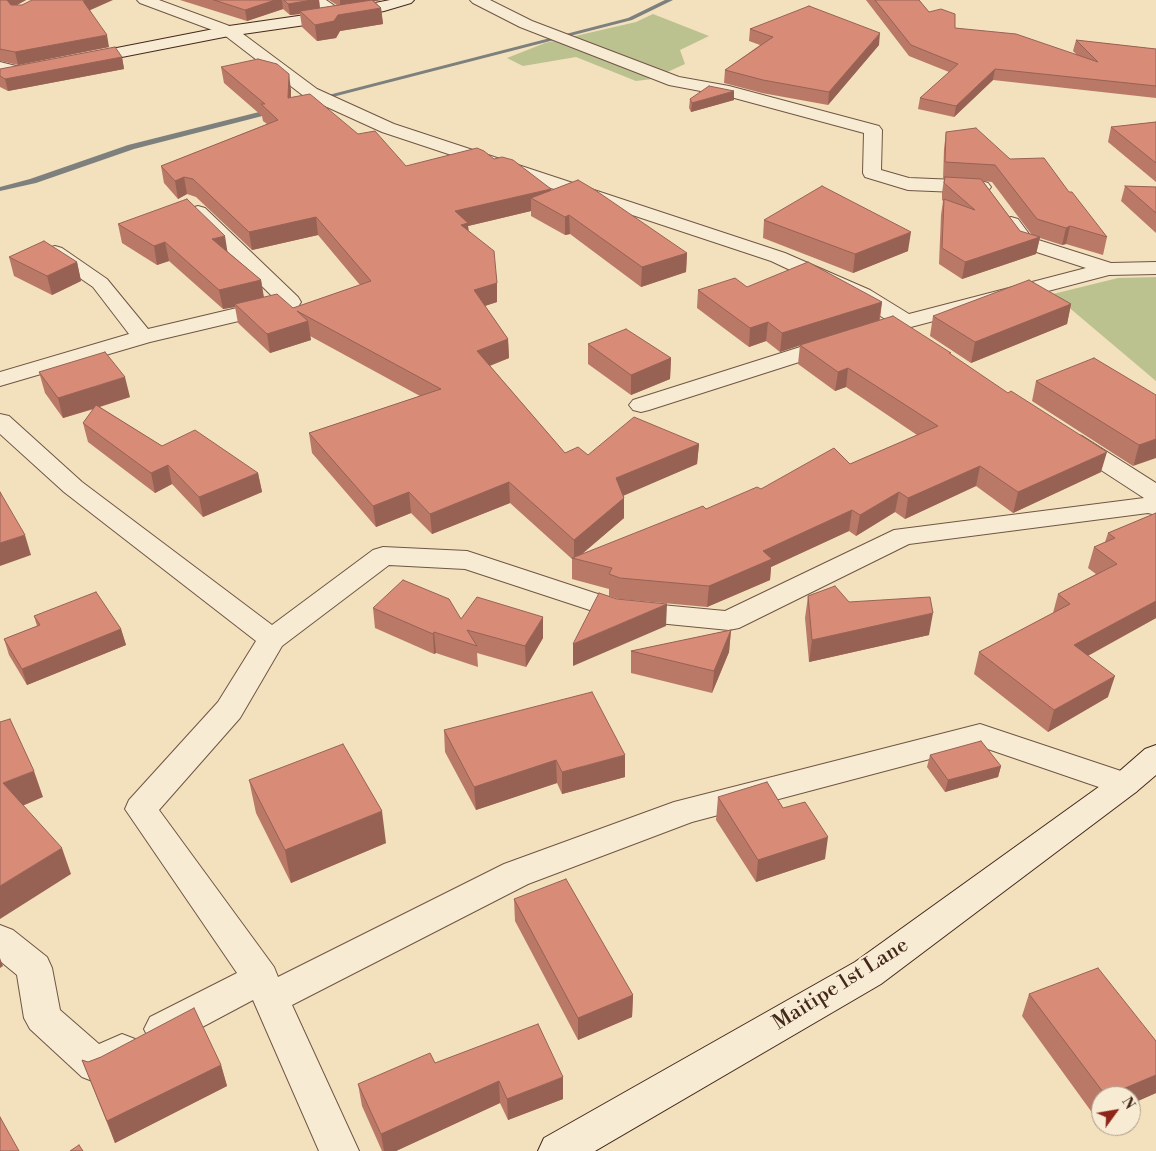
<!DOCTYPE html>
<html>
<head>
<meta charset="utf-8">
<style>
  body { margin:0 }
  #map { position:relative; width:1156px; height:1151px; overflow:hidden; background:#f3e0bd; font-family:"Libre Bodoni",serif }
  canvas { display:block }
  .north { position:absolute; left:1091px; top:1086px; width:50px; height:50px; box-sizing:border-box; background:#f7ebd4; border:1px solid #af9d8a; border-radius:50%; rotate:58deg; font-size:14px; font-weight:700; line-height:20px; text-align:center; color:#44281b }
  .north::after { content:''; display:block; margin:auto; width:18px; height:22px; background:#8f2418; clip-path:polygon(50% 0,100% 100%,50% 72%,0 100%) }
</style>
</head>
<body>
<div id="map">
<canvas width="1156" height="1151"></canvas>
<div class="north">N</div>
</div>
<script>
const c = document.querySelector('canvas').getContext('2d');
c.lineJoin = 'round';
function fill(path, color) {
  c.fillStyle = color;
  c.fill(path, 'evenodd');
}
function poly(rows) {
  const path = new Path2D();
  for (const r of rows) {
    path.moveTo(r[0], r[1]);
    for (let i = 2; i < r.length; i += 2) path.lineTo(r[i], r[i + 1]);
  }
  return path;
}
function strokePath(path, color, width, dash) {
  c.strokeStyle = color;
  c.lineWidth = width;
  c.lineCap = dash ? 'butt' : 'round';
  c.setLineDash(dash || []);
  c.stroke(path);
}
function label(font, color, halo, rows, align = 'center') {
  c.font = font + ' "Libre Bodoni",serif';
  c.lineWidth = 4.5;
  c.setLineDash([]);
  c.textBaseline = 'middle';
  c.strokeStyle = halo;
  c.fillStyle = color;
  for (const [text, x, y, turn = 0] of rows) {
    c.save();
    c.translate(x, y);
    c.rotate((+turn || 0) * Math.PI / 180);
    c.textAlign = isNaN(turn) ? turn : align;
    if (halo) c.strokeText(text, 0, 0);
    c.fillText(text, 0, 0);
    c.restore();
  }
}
fill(poly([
  [653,14,709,36,680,50,685,64,652,79,636,81,576,57,523,66,507,58,545,43,636,22],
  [1156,277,1156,381,1053,294,1118,278]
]), '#bbc290');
fill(poly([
  [665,0,673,0,632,20,317,101,313,99,628,18,665,0],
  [275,108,278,108,278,112,134,149,36,183,0,191,0,187,30,179,128,145,275,108]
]), '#7d807d');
const street = poly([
  [137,0,159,0,235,28,317,89,394,124,785,253,870,290,909,314,1086,268,1018,246,1001,223,1004,219,1011,217,1018,219,1032,238,1111,263,1156,262,1156,274,1109,275,888,333,880,331,877,326,880,321,887,320,854,300,771,261,382,132,305,97,223,34,140,3,137,0],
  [307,0,326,0,348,15,345,18,335,18,307,0],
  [470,0,490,0,532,21,679,77,729,86,879,126,882,130,881,170,909,178,981,181,988,183,991,187,988,191,981,193,908,190,865,177,863,173,864,133,727,96,669,85,520,27,473,3,470,0],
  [0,62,24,68,26,72,24,76,18,77,0,72,0,62],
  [198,206,205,208,298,297,301,302,298,307,150,342,0,386,0,372,129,334,93,287,48,256,45,252,48,248,55,246,62,248,107,279,148,329,275,299,191,216,188,212,191,208,198,206],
  [835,336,843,338,846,343,843,348,649,410,641,412,633,410,629,405,633,400,835,336],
  [0,414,9,416,82,482,272,625,373,550,383,547,467,551,619,601,725,611,894,530,1144,498,1064,446,1061,441,1064,436,1073,434,1082,436,1156,483,1156,515,1148,513,909,544,739,628,729,630,617,619,465,569,389,565,282,646,240,718,159,810,274,967,278,977,504,864,674,802,980,724,1136,776,1141,784,1136,792,1125,796,979,746,692,822,528,884,292,1005,359,1151,319,1151,253,1000,176,1041,163,1045,150,1041,144,1029,150,1017,237,973,125,809,129,800,218,702,256,641,64,492,0,434,0,414],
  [0,925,13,930,47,957,52,968,60,1010,99,1044,122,1034,135,1039,141,1051,135,1063,95,1082,82,1077,30,1029,24,1018,17,975,0,961,0,925]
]);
const secondary = poly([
  [390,0,414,0,411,3,384,11,340,20,229,36,81,65,75,63,73,60,75,57,81,55,229,26,340,10,390,0],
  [1156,745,1156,775,1136,792,881,984,595,1151,538,1151,544,1138,855,962,1114,776,1145,749,1156,745]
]);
strokePath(street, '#705644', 2);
strokePath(secondary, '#44281b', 2);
fill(street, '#f7ebd4');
fill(secondary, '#f7ebd4');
fill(poly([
  [0,0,26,0,17,5,90,10,109,47,18,65,0,61],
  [180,0,319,0,320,8,337,5,329,0,381,0,374,1,381,8,383,24,340,31,336,38,317,41,302,27,300,14,290,15,283,9,247,21],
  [866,0,919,0,929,12,955,28,1077,55,1073,51,1076,40,1156,49,1156,98,993,80,954,117,918,109,920,98,949,72,909,56],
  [750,29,879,45,828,105,762,93,724,83,725,70,760,45,749,41],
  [122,57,124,69,8,91,0,87,0,69],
  [221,67,291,90,291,98,358,134,406,166,494,159,551,189,551,190,687,253,686,272,641,287,570,234,565,235,531,216,531,211,468,226,469,231,497,283,497,302,485,306,508,339,509,358,490,366,565,453,588,455,699,444,697,464,623,495,624,498,624,518,582,554,761,489,850,464,917,435,846,387,835,391,798,364,800,345,780,352,766,341,749,347,697,308,698,290,747,287,882,302,880,320,950,354,1101,472,1013,513,976,486,905,519,895,512,856,536,849,531,771,567,770,580,707,607,619,599,609,596,609,589,572,579,572,559,510,503,432,534,411,513,376,527,312,453,309,433,420,396,310,336,311,340,270,353,238,323,235,307,223,309,169,261,157,265,122,243,118,224,227,251,261,280,264,297,293,308,360,285,318,235,252,250,196,197,187,194,178,199,164,183,161,166,267,124,263,121,262,116,224,83],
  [690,99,734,100,691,112,689,108],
  [1156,122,1156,182,1108,142,1111,127],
  [946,132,1010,159,1069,192,1107,237,1103,255,1066,244,1062,245,1040,238,1036,254,962,279,939,264,941,215,943,201,942,200,942,193,944,179,943,179,944,149],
  [983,181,992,182,1032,235,1020,231],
  [1125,186,1156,187,1156,233,1121,201],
  [764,220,908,251,853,273,763,238],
  [9,257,77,262,81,281,52,295,14,276],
  [1071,304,1067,324,971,363,930,336,933,316],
  [588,344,671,358,670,379,631,395,588,364],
  [39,372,130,397,100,407,162,446,258,473,262,492,203,517,172,484,155,493,88,442,83,423,94,409,63,418,45,393],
  [1036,381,1156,395,1133,466,1032,401],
  [1156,513,1156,618,1088,656,1108,697,1048,732,974,674,979,652,1053,613,1058,594,1096,574,1088,568,1094,547,1105,542,1108,533],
  [808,596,849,602,929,635,809,662,805,618],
  [373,608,461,619,543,638,526,667,477,653,478,667,436,653,434,654,375,628],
  [34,616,121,629,126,645,27,685,9,655,4,639,37,626],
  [731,630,729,652,712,693,631,673,631,651],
  [444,730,625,777,562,794,557,783,476,810,445,752],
  [930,755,1001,766,998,777,945,792,927,767],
  [249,780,386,843,291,883,256,813],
  [718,797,783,808,825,859,756,882,716,820],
  [514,899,633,995,632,1017,578,1040,515,921],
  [1029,994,1156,1041,1156,1093,1131,1104,1131,1096,1101,1096,1101,1116,1096,1118,1022,1016],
  [101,1057,221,1065,227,1086,115,1143,82,1060,88,1062],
  [435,1063,563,1099,508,1120,500,1103,396,1151,382,1151,362,1106,358,1084]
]), '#ba7867');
fill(poly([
  [7,0,26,0,13,7,9,12],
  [85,0,113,0,86,12,83,1],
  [275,0,282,0,283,9,247,21,245,10],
  [312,0,319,0,320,11,300,11,300,14,290,15,288,4],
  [340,0,381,0,340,8],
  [381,8,383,24,340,31,336,38,317,41,315,25,338,15],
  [880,33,879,45,828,105,829,92],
  [107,35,109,47,18,65,15,52],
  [122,57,124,69,8,91,5,79],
  [995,69,993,80,954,117,956,106],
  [289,74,291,90,290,115,288,98],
  [734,91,734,100,691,112,692,103],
  [184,177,187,194,178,199,175,181],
  [551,189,551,206,531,198,531,211,468,226,469,241,455,211],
  [569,215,570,234,565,235,565,217],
  [316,217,318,235,252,250,249,232],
  [1070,226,1066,244,1062,245,1066,228],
  [911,232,908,251,853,273,855,254],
  [225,236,228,255,212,239],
  [1040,237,1036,254,962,279,965,262],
  [165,242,169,261,157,265,154,246],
  [687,253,686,272,641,287,642,267],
  [77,262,81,281,52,295,47,276],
  [261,280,264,300,235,304,235,307,223,309,219,290],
  [497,283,497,302,475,309,474,290],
  [882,302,879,320,780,352,782,333],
  [1071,304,1067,324,971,363,975,342],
  [308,321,311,340,270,353,267,334],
  [768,322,766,341,749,347,750,328],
  [508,339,509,358,478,370,477,351],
  [671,358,670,379,631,395,631,375],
  [848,368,846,387,835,391,838,372],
  [125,377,130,397,63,418,58,398],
  [1156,439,1156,458,1133,466,1139,445],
  [699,444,697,464,616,499,616,478],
  [1107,452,1101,472,1013,513,1018,492],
  [168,465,172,484,155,493,151,473],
  [980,466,976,486,905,519,908,498],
  [258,473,262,492,203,517,199,497],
  [509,482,510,503,432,534,430,514],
  [409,492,411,513,376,527,373,506],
  [899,492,895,512,856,536,860,515],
  [624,498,624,518,576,559,574,559,574,540],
  [852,510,849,531,771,567,770,580,707,607,709,586,763,551],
  [25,535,31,555,0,566,0,543],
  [1156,601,1156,618,1067,667,1074,645],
  [667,604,666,626,573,666,573,644],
  [933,613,929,635,809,662,812,640],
  [543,617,543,638,526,667,525,646],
  [121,629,126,645,27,685,22,669],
  [731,630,729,652,712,693,714,671],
  [434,632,436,653,434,654,433,634],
  [1115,676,1108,697,1048,732,1054,710],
  [625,755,625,777,562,794,562,772],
  [556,760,557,783,476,810,474,787],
  [1001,766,998,777,945,792,948,780],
  [34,771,43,797,13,810,3,783],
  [382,811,386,843,291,883,285,850],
  [828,837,825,859,756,882,758,860],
  [62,848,71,874,0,919,0,886],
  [0,958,3,966,0,968],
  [633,995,632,1017,578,1040,578,1018],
  [221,1065,227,1086,115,1143,107,1121],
  [1156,1075,1156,1093,1131,1104,1131,1096,1106,1096],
  [563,1077,563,1099,508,1120,507,1099],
  [499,1081,500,1103,396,1151,384,1151,381,1134],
  [1101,1107,1101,1116,1096,1118]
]), '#976254');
const building = poly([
  [0,0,7,0,11,5,22,5,32,0,85,0,83,1,107,35,15,52,0,49,0,0],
  [214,0,275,0,245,10,214,0],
  [284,0,312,0,288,4,284,0],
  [372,0,381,8,338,15,334,21,315,25,300,11,372,0],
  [875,0,919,0,929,12,941,9,955,14,955,28,1016,34,1098,62,1076,40,1156,49,1156,86,995,69,956,106,920,98,958,64,911,45,875,0],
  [809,6,880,33,829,92,763,80,725,70,773,37,750,29,809,6],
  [115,47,122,57,5,79,0,76,0,69,115,47],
  [258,59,277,64,289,74,288,98,310,94,358,134,375,131,406,166,477,148,484,151,494,159,502,157,513,160,551,189,455,211,468,223,461,225,494,251,497,283,474,290,508,339,477,351,565,453,578,447,588,455,634,417,699,444,616,478,624,498,574,540,509,482,430,514,409,492,373,506,309,433,441,389,297,311,308,321,267,334,235,304,277,294,293,308,371,281,316,217,249,232,193,179,184,177,175,181,161,166,278,120,261,104,265,104,221,67,258,59],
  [709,86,734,91,692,103,690,99,709,86],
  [1156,122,1156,163,1111,127,1156,122],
  [976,128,1010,159,1044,158,1069,192,1072,192,1107,237,1070,226,1066,228,1037,219,995,165,945,162,946,132,976,128],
  [945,177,981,179,1020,231,1040,237,965,262,942,248,944,199,975,210,944,183,945,177],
  [578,180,595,190,687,253,642,267,569,215,565,217,531,198,578,180],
  [822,186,911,232,855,254,764,220,822,186],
  [1125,186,1156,187,1156,213,1125,186],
  [187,199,225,236,212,239,261,280,219,290,165,242,154,246,118,224,187,199],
  [44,241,77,262,47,276,9,257,44,241],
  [808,262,882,302,782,333,768,322,750,328,698,290,735,278,747,287,808,262],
  [1029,280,1071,304,975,342,933,316,1029,280],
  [893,316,951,353,949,353,1008,393,1011,391,1107,452,1018,492,980,466,908,498,899,492,860,515,852,510,763,551,772,559,709,586,620,578,609,574,612,568,572,558,703,506,706,509,757,487,761,489,834,448,850,464,938,426,848,368,838,372,800,345,893,316],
  [626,329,671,358,631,375,588,344,626,329],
  [105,352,125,377,58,398,39,372,105,352],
  [1094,358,1156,395,1156,439,1139,445,1036,381,1094,358],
  [96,405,162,446,195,430,258,473,199,497,168,465,151,473,83,423,96,405],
  [0,492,25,535,0,543,0,492],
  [1156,513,1156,601,1074,645,1115,676,1054,710,979,652,1070,604,1058,594,1117,564,1094,547,1115,538,1108,533,1156,513],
  [403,580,449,599,461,619,477,597,543,617,525,646,467,630,477,646,434,632,433,634,373,608,403,580],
  [835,586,849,602,930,597,933,613,812,640,808,596,835,586],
  [96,592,121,629,22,669,4,639,40,625,34,616,96,592],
  [599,593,617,599,667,604,573,644,599,593],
  [731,630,714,671,631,651,731,630],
  [592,692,625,755,562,772,556,760,474,787,444,730,592,692],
  [10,719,34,771,3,783,62,848,0,886,0,722,10,719],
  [981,741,1001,766,948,780,930,755,981,741],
  [343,744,382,811,285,850,249,780,343,744],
  [767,782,783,808,805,802,828,837,758,860,718,797,767,782],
  [566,879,633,995,578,1018,514,899,566,879],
  [1098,968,1156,1041,1156,1075,1106,1096,1029,994,1098,968],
  [194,1008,221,1065,107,1121,82,1060,88,1062,101,1057,194,1008],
  [538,1024,563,1077,507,1099,499,1081,381,1134,358,1084,430,1053,435,1063,538,1024],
  [0,1117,19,1151,0,1151,0,1117],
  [79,1145,83,1151,70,1151,79,1145]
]);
fill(building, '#d88c78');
strokePath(building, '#976254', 1);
label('21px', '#44281b', '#f7ebd4', [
  ["Maitipe 1st Lane",841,985,-32]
]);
</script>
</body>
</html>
